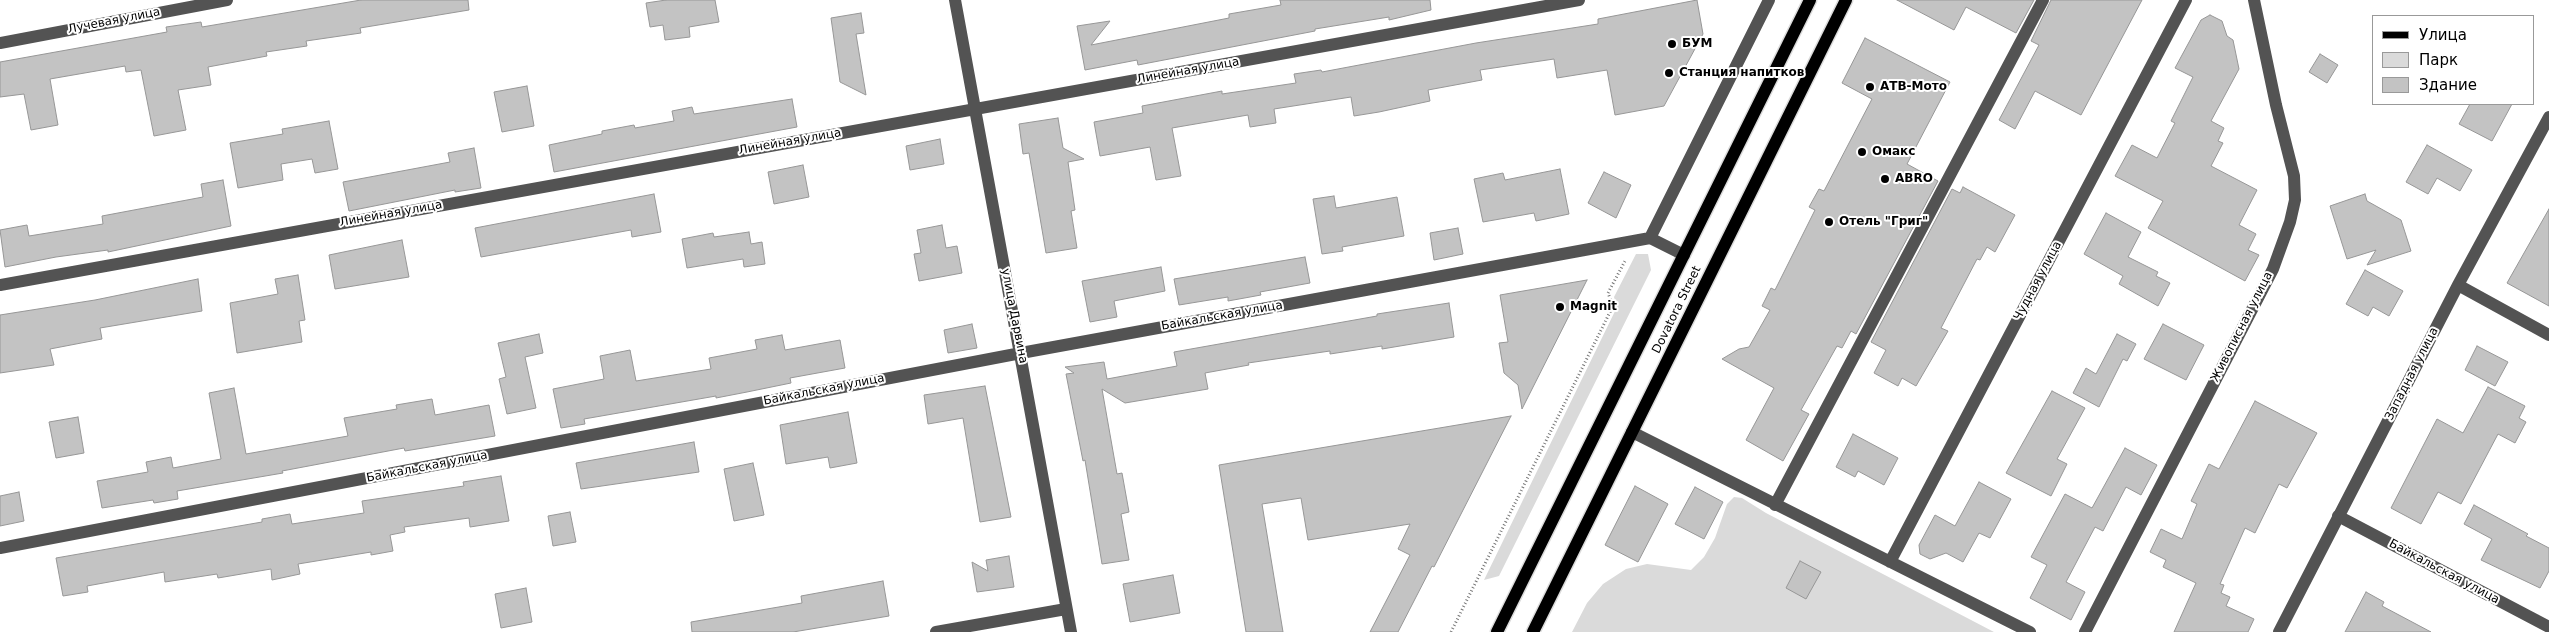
<!DOCTYPE html>
<html>
<head>
<meta charset="utf-8">
<style>
  body { margin:0 }
  #map { position:relative; width:2549px; height:632px; overflow:hidden; background:#fff; font-family:"DejaVu Sans",sans-serif }
  canvas { display:block }
  .legend { position:absolute; left:2372px; top:15px; width:162px; height:90px; box-sizing:border-box; background:#fff; border:1px solid #999; margin:0; padding:6px 9px; list-style:none; font-size:15px; color:#000 }
  .legend li { display:flex; align-items:center; gap:10px; height:25px }
  .legend b { width:25px; border:1px solid #999 }
</style>
</head>
<body>
<div id="map">
<canvas width="2549" height="632"></canvas>
<ul class="legend">
<li><b style="height:6px;background:#000"></b>Улица</li>
<li><b style="height:14px;background:#dadada"></b>Парк</li>
<li><b style="height:14px;background:#c3c3c3"></b>Здание</li>
</ul>
</div>
<script>
const c = document.querySelector('canvas').getContext('2d');
c.lineJoin = 'round';
function fill(path, color) {
  c.fillStyle = color;
  c.fill(path, 'evenodd');
}
function poly(rows) {
  const path = new Path2D();
  for (const r of rows) {
    path.moveTo(r[0], r[1]);
    for (let i = 2; i < r.length; i += 2) path.lineTo(r[i], r[i + 1]);
  }
  return path;
}
function strokePath(path, color, width, dash) {
  c.strokeStyle = color;
  c.lineWidth = width;
  c.lineCap = dash ? 'butt' : 'round';
  c.setLineDash(dash || []);
  c.stroke(path);
}
function label(font, color, halo, rows, align = 'center') {
  c.font = font + ' "DejaVu Sans",sans-serif';
  c.lineWidth = 4;
  c.setLineDash([]);
  c.textBaseline = 'middle';
  c.strokeStyle = halo;
  c.fillStyle = color;
  for (const [text, x, y, turn = 0] of rows) {
    c.save();
    c.translate(x, y);
    c.rotate((+turn || 0) * Math.PI / 180);
    c.textAlign = isNaN(turn) ? turn : align;
    if (halo) c.strokeText(text, 0, 0);
    c.fillText(text, 0, 0);
    c.restore();
  }
}
fill(poly([
  [1636,254,1648,254,1651,270,1499,576,1484,580,1617,307,1614,297],
  [1734,497,1742,498,1766,513,1994,632,1572,632,1587,603,1603,584,1626,569,1647,564,1691,570,1704,557,1715,538,1727,504]
]), '#dadada');
const building = poly([
  [361,0,468,0,469,10,360,28,361,33,306,41,307,46,266,52,267,56,208,67,211,85,178,90,186,130,154,136,141,70,126,72,125,66,50,79,58,125,31,130,24,94,0,97,0,62,167,32,166,27,201,22,202,27,361,0],
  [666,0,715,0,719,22,689,27,690,37,665,40,663,25,650,27,646,3,666,0],
  [1280,0,1430,0,1431,10,1389,20,1389,17,1315,29,1315,31,1138,65,1137,60,1085,70,1077,26,1110,21,1091,45,1229,18,1229,14,1281,5,1280,0],
  [1697,0,1703,34,1664,106,1615,115,1607,70,1557,78,1554,59,1480,70,1482,80,1428,90,1430,101,1379,112,1354,116,1351,97,1274,109,1276,123,1250,127,1248,115,1172,128,1181,176,1156,180,1150,147,1100,156,1094,122,1143,113,1142,106,1222,91,1222,94,1296,83,1294,74,1321,70,1322,72,1476,43,1598,24,1598,19,1697,0],
  [1897,0,2034,0,2016,33,1966,7,1954,30,1897,0],
  [2051,0,2142,0,2081,115,2035,91,2015,129,1999,120,2039,45,2031,41,2051,0],
  [861,13,864,33,856,34,866,95,840,82,831,18,861,13],
  [2210,15,2222,21,2227,36,2233,40,2239,69,2211,121,2224,128,2218,141,2223,143,2211,166,2257,190,2239,225,2256,234,2248,250,2259,255,2245,281,2148,228,2163,201,2115,176,2132,145,2157,158,2175,123,2171,121,2193,77,2175,68,2201,20,2210,15],
  [1865,38,1950,82,1907,164,1938,181,1856,334,1851,331,1842,348,1837,346,1801,410,1809,414,1783,461,1746,440,1774,388,1722,359,1739,349,1749,347,1770,310,1762,306,1771,288,1775,290,1815,210,1809,207,1819,189,1824,191,1872,99,1842,83,1865,38],
  [2320,54,2338,65,2327,83,2309,72,2320,54],
  [527,86,534,126,502,132,494,92,527,86],
  [792,99,797,127,554,172,549,145,602,134,602,131,634,125,635,128,674,121,672,111,692,107,694,114,792,99],
  [2470,104,2512,104,2492,141,2459,124,2470,104],
  [1058,118,1063,148,1084,159,1068,162,1075,210,1071,211,1077,248,1046,253,1029,153,1023,154,1019,124,1058,118],
  [329,121,338,169,315,173,312,159,281,164,283,180,238,188,230,143,283,134,282,129,329,121],
  [940,139,944,164,910,170,906,146,940,139],
  [2427,145,2472,170,2460,191,2437,178,2428,194,2406,182,2427,145],
  [474,148,481,188,455,192,455,190,349,211,343,182,450,162,448,153,474,148],
  [803,165,809,197,774,204,768,172,803,165],
  [1560,169,1569,214,1536,221,1534,213,1483,222,1474,179,1503,173,1505,180,1560,169],
  [1604,172,1631,185,1616,218,1588,203,1604,172],
  [223,180,231,226,108,252,108,250,56,257,5,267,0,230,27,225,29,236,103,224,102,216,203,197,201,184,223,180],
  [1963,187,2015,215,1995,252,1987,247,1980,260,1977,259,1941,328,1948,331,1916,386,1902,378,1898,386,1874,373,1886,350,1871,342,1952,189,1960,193,1963,187],
  [654,194,661,232,632,237,631,230,481,257,475,228,654,194],
  [2365,194,2367,201,2401,220,2411,251,2367,265,2376,250,2347,259,2330,206,2365,194],
  [1334,196,1336,208,1397,197,1404,236,1342,247,1343,251,1322,254,1313,199,1334,196],
  [2549,209,2549,306,2507,283,2549,209],
  [2106,213,2141,232,2128,257,2158,272,2156,276,2170,283,2158,306,2119,284,2123,276,2084,254,2106,213],
  [942,225,946,248,957,246,962,273,919,281,914,254,921,253,917,230,942,225],
  [1458,228,1463,254,1434,260,1430,233,1458,228],
  [749,232,751,244,762,242,765,264,744,267,743,259,687,268,682,239,713,233,714,237,749,232],
  [402,240,409,277,335,289,329,255,402,240],
  [1305,257,1310,283,1260,292,1261,295,1228,301,1228,297,1179,305,1174,279,1305,257],
  [1161,267,1165,291,1114,301,1117,317,1090,322,1082,281,1161,267],
  [2365,270,2403,291,2389,316,2373,307,2368,316,2346,304,2365,270],
  [298,275,305,320,299,321,302,342,237,353,230,303,278,294,275,279,298,275],
  [198,279,202,311,100,328,102,339,50,349,54,365,0,373,0,315,95,300,198,279],
  [1587,280,1522,409,1518,385,1504,373,1499,343,1508,342,1500,295,1587,280],
  [1449,303,1454,337,1382,349,1382,346,1330,354,1330,351,1248,363,1249,365,1205,373,1208,389,1125,403,1102,389,1117,474,1122,473,1129,512,1121,514,1129,560,1102,564,1085,460,1083,461,1066,374,1074,373,1065,367,1104,362,1107,379,1177,366,1174,352,1377,316,1377,314,1449,303],
  [972,324,977,348,948,353,944,330,972,324],
  [2163,324,2204,345,2186,380,2144,359,2163,324],
  [539,334,543,353,525,357,536,408,507,414,499,379,506,377,498,343,539,334],
  [2117,334,2136,344,2127,361,2123,359,2099,407,2073,393,2086,368,2096,374,2117,334],
  [782,335,785,350,840,340,845,368,790,378,791,383,747,392,716,398,716,396,584,419,585,424,561,428,553,389,604,379,600,356,630,350,636,381,711,369,709,358,757,349,755,340,782,335],
  [2477,346,2508,362,2495,386,2465,370,2477,346],
  [985,386,1011,517,980,522,963,418,928,424,924,395,985,386],
  [2488,387,2525,406,2519,418,2526,422,2515,443,2498,434,2461,504,2438,492,2421,524,2391,508,2437,419,2463,433,2488,387],
  [234,388,246,454,348,436,344,418,397,409,396,405,432,399,435,415,489,405,495,436,405,451,404,448,282,471,283,473,177,491,178,499,154,503,153,500,102,508,97,481,148,472,146,462,171,457,173,468,221,459,209,393,234,388],
  [2052,391,2085,408,2057,459,2067,464,2051,496,2006,473,2052,391],
  [2255,401,2317,433,2287,488,2279,484,2255,533,2245,528,2220,584,2224,585,2221,593,2230,597,2226,606,2254,619,2248,632,2174,632,2196,583,2163,567,2166,560,2150,552,2161,529,2182,539,2197,504,2191,501,2209,464,2219,469,2255,401],
  [848,412,857,463,830,468,828,457,786,464,780,425,848,412],
  [1511,416,1434,567,1432,566,1398,632,1370,632,1410,555,1398,549,1410,524,1308,540,1301,498,1262,504,1283,632,1246,632,1219,465,1511,416],
  [78,417,84,453,56,458,49,422,78,417],
  [1853,434,1898,458,1884,485,1858,471,1855,477,1836,467,1853,434],
  [694,442,699,472,581,489,576,463,694,442],
  [2125,448,2157,465,2141,495,2126,487,2103,531,2095,527,2066,582,2085,592,2071,620,2030,598,2047,565,2031,557,2065,494,2092,508,2125,448],
  [753,463,764,515,734,521,724,469,753,463],
  [501,476,509,521,470,527,469,518,404,527,405,532,390,535,393,551,371,555,371,552,298,564,300,574,272,580,271,569,218,578,217,574,165,582,164,572,87,586,88,592,63,596,56,558,262,522,262,519,290,514,292,524,364,513,362,501,464,486,463,482,501,476],
  [1979,482,2011,499,1990,538,1979,533,1963,562,1946,553,1930,559,1920,554,1919,545,1935,515,1955,526,1979,482],
  [1635,486,1668,504,1638,562,1605,545,1635,486],
  [1695,487,1723,502,1704,539,1675,524,1695,487],
  [19,492,24,521,0,526,0,496,19,492],
  [2474,505,2528,534,2526,536,2549,548,2549,571,2540,588,2481,560,2492,539,2464,524,2474,505],
  [570,512,576,542,553,546,548,516,570,512],
  [1009,556,1014,587,977,592,972,562,988,571,986,560,1009,556],
  [1800,561,1821,572,1806,599,1786,588,1800,561],
  [1173,575,1180,613,1130,622,1123,584,1173,575],
  [883,581,889,616,793,632,692,632,691,622,802,603,801,596,883,581],
  [526,588,532,622,501,628,495,594,526,588],
  [2366,592,2384,602,2382,606,2431,632,2345,632,2366,592]
]);
fill(building, '#c3c3c3');
strokePath(building, '#979797', 1);
const major = poly([
  [1497,632,1810,0],
  [1533,632,1846,0]
]);
strokePath(major, '#dbdbdb', 15);
strokePath(poly([
  [1451,632,1613,306,1608,293,1625,261]
]), '#757575', 3, [1, 2.5]);
strokePath(poly([
  [955,0,1071,632],
  [0,43,227,0],
  [1684,255,1650,238,1769,0],
  [0,285,1579,0],
  [2458,285,2549,335],
  [1632,432,2030,632],
  [1775,505,2043,0],
  [2338,516,2549,627],
  [0,548,1021,353,1650,238],
  [1890,562,2186,0],
  [936,632,1066,609],
  [2085,632,2273,269,2290,222,2295,200,2294,176,2276,105,2254,0],
  [2279,632,2458,285,2549,117]
]), '#535353', 12);
strokePath(major, '#000', 12);
for (const [x, y, r, color] of [
  [1672,44,5,"#000"],
  [1669,73,5,"#000"],
  [1870,87,5,"#000"],
  [1862,152,5,"#000"],
  [1885,179,5,"#000"],
  [1829,222,5,"#000"],
  [1560,307,5,"#000"]
]) {
  const dot = new Path2D();
  dot.arc(x, y, r, 0, 2 * Math.PI);
  c.fillStyle = color;
  c.fill(dot);
  strokePath(dot, '#fff', 2);
}
label('12px', '#000', '#fff', [
  ["Лучевая улица",114,21,-11],
  ["Линейная улица",1188,71,-10],
  ["Линейная улица",790,142,-10],
  ["Линейная улица",391,214,-10],
  ["Чудная улица",2038,281,-62],
  ["Dovatora Street",1677,310,-64],
  ["улица Дарвина",1014,316,79],
  ["Байкальская улица",1222,316,-10],
  ["Живописная улица",2242,327,-63],
  ["Западная улица",2412,374,-63],
  ["Байкальская улица",824,390,-11],
  ["Байкальская улица",427,467,-11],
  ["Байкальская улица",2444,572,28]
]);
label('bold 12px', '#000', '#fff', [
  ["БУМ",1682,44],
  ["Станция напитков",1679,73],
  ["АТВ-Мото",1880,87],
  ["Омакс",1872,152],
  ["ABRO",1895,179],
  ["Отель \"Григ\"",1839,222],
  ["Magnit",1570,307]
], 'left');
</script>
</body>
</html>
